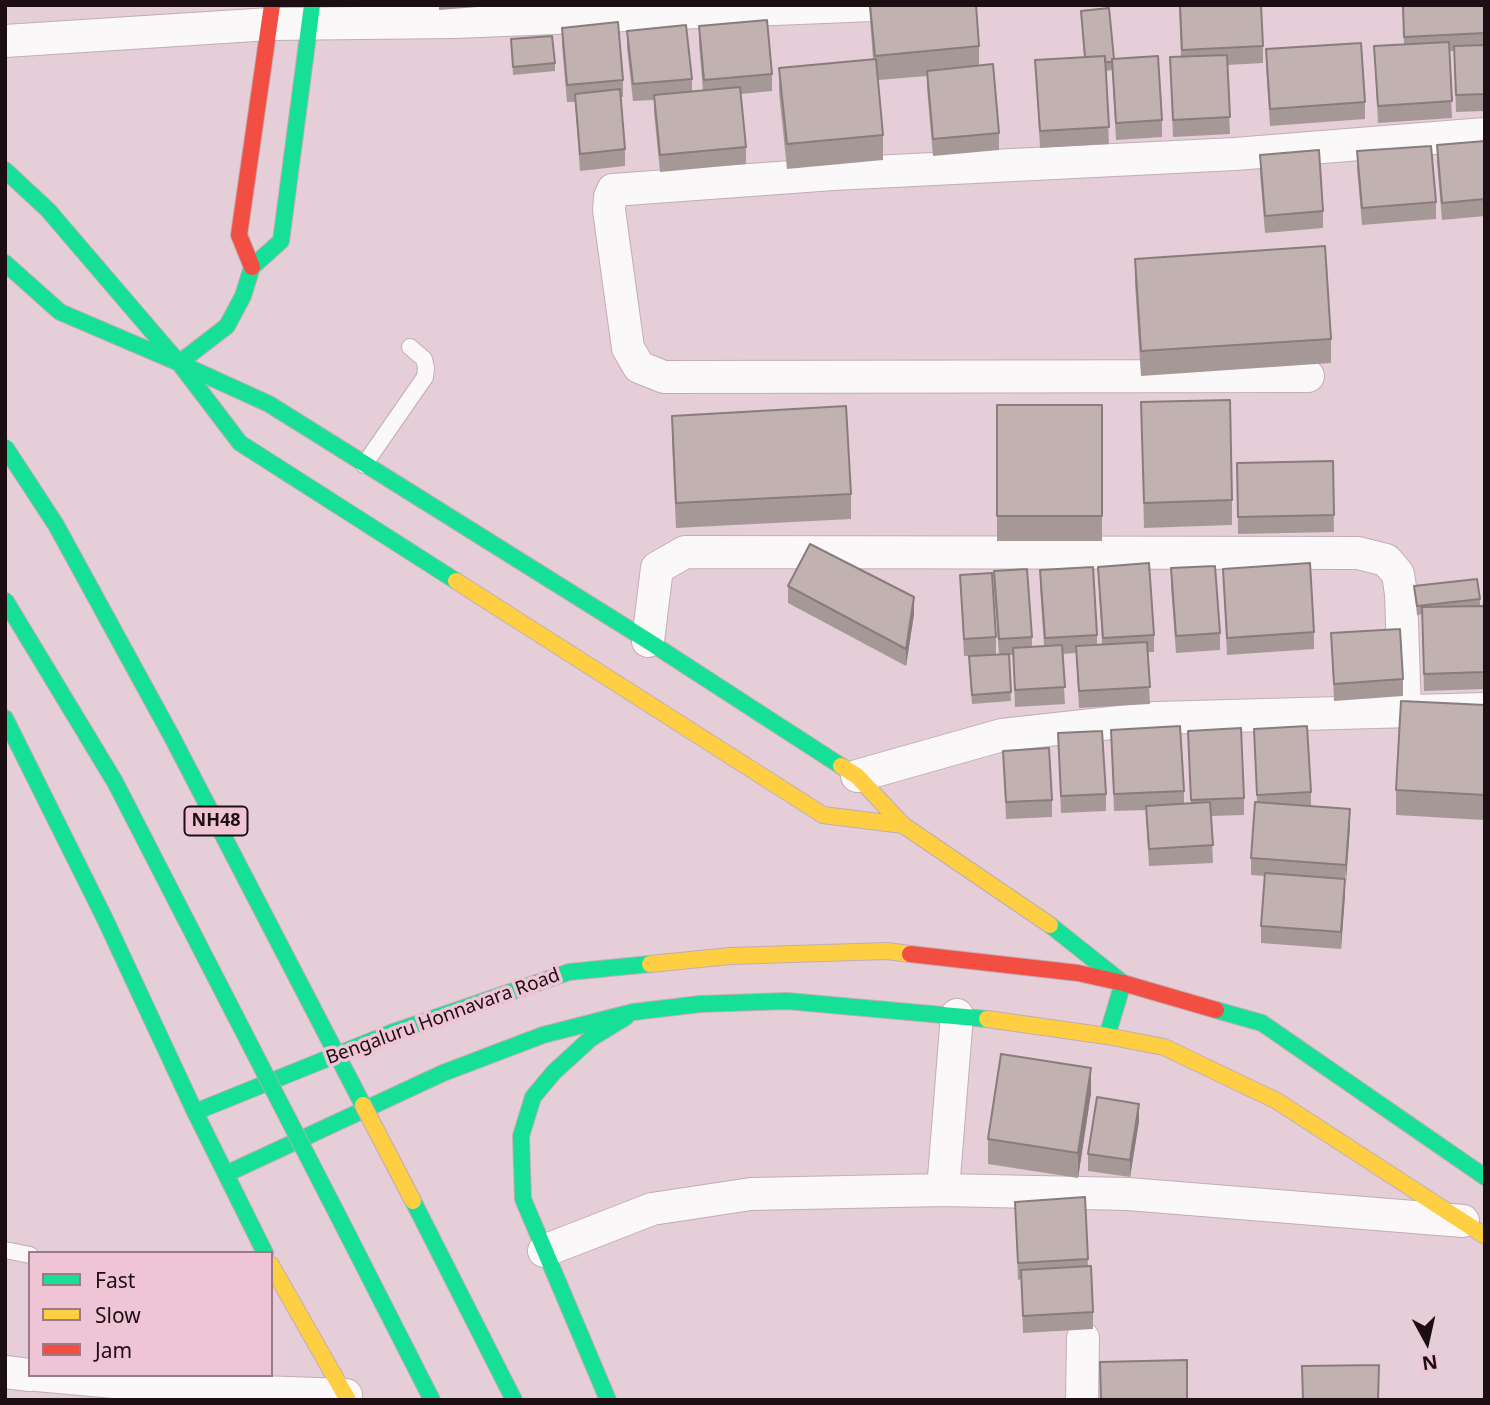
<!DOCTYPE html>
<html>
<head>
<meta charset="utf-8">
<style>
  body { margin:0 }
  #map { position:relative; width:1490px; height:1405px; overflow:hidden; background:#e5ced7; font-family:"Noto Sans",sans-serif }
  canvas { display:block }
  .frame { position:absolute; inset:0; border:7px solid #1d0e14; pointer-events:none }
  .legend { position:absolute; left:28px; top:1251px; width:245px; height:126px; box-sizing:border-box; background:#efc4d5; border:2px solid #9b7b88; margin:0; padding:9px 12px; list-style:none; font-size:21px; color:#1d0e14 }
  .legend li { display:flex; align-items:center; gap:14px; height:35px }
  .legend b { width:35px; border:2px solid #9b7b88 }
  .north { position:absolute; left:1392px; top:1307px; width:70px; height:70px; -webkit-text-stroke:5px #efc4d5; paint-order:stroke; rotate:172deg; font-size:19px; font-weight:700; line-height:28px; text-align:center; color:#1d0e14 }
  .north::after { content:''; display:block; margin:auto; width:24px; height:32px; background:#1d0e14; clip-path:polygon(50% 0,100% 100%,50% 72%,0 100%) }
</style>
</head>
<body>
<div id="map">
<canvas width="1490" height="1405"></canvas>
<div class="frame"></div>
<ul class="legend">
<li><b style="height:9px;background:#16e098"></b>Fast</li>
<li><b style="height:9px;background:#ffcf43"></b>Slow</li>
<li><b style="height:9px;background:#f24e42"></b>Jam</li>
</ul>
<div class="north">N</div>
</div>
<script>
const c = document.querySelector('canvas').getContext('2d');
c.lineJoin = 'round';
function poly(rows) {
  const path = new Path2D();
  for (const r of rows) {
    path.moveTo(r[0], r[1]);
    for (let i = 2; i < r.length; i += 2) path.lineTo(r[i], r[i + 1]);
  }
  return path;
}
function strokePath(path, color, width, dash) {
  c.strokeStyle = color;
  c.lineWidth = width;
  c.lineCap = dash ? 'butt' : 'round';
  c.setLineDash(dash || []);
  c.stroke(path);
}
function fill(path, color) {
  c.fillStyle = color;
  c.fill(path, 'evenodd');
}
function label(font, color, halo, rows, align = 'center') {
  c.font = font + ' "Noto Sans",sans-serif';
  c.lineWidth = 7;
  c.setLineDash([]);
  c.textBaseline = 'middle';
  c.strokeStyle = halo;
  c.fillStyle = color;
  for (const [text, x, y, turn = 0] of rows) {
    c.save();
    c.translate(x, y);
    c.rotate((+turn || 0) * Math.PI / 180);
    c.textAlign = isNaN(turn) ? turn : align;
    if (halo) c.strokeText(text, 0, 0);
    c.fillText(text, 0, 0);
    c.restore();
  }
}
const lane = poly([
  [364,465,425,377,426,368,424,359,410,347],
  [5,1250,30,1255]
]);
const street = poly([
  [5,41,270,24,455,22,873,5],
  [1308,376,664,377,639,367,628,348,609,210,610,197,613,190,833,174,1235,154,1485,134],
  [648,641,657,568,685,552,1358,553,1386,560,1398,574,1401,594,1405,711],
  [857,776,1002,735,1156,718,1485,709],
  [943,1190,957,1015],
  [544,1251,652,1209,751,1194,943,1190,1128,1194,1463,1221],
  [5,1372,30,1375],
  [37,1375,201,1390,346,1395],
  [1082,1400,1083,1338]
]);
const fast = poly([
  [5,170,48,210,179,363,240,443,456,581],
  [5,263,60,312,179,363],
  [179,363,269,404,648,641,841,766],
  [179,363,227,326,243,296,252,267,281,241,312,5],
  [5,718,104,917,195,1112,265,1253],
  [1050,925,1123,983,1107,1036],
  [1216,1010,1262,1023,1485,1177],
  [195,1112,393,1032,569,972,650,964],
  [226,1174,443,1073,543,1035,633,1012,700,1004,787,1001,987,1019],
  [413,1201,514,1400],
  [349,1237,432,1400],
  [608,1400,523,1199,521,1136,533,1097,554,1072,590,1039,626,1017]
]);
const slow = poly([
  [456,581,823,815,903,825],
  [841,766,857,776,903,825,1050,925],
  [650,964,730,956,887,951,910,954],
  [987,1019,1107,1036,1164,1047,1277,1101,1485,1236],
  [271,1265,348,1400]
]);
const jam = poly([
  [252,267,239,235,272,5],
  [910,954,1078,973,1123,983,1216,1010]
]);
strokePath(lane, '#c0adb5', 18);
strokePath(street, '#c0adb5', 34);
strokePath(fast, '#c0adb5', 18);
strokePath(slow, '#c0adb5', 18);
strokePath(jam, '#c0adb5', 18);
strokePath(lane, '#fbf8f9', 16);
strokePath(street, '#fbf8f9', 32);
strokePath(fast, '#16e098', 16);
strokePath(slow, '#ffcf43', 16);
strokePath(jam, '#f24e42', 16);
const fastBridge = poly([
  [5,447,56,525,172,737,363,1105],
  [5,600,115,782,349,1237]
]);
const slowBridge = poly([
  [363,1105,413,1201]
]);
strokePath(fastBridge, '#bdaab2', 18, []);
strokePath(slowBridge, '#bdaab2', 18, []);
strokePath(fastBridge, '#16e098', 16);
strokePath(slowBridge, '#ffcf43', 16);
fill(poly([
  [439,5,503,5,439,10],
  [869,5,976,5,979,46,979,66,999,133,999,150,933,156,927,88,927,76,878,80,883,135,883,160,787,169,779,93,779,68,873,59],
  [1179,5,1263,46,1263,63,1227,65,1230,134,1173,137,1170,57,1181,57],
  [1402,5,1485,5,1485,111,1456,112,1454,51,1449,51,1452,118,1378,123,1374,46,1404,44],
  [1081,11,1114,59,1162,120,1162,137,1116,140,1112,70,1106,71,1109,144,1040,148,1035,60,1084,57],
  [699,26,772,74,772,91,741,94,746,147,746,164,660,172,654,112,654,100,633,101,627,48,627,31,692,79,692,92,703,91,699,43],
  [562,28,623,80,623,97,620,97,625,149,625,166,580,171,575,102,567,102,562,45],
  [511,39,555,63,555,71,513,75],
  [1266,49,1365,102,1365,119,1270,126,1266,66],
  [1485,141,1485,216,1442,220,1437,162,1437,145],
  [1357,151,1436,202,1436,219,1362,225,1357,168],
  [1260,155,1323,211,1323,228,1265,233,1260,172],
  [1135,259,1331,339,1331,363,1141,376,1135,284],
  [1141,402,1232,500,1232,525,1144,528],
  [997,405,1102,405,1102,541,997,541],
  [672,416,851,494,851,519,676,528,672,441],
  [1333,461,1334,532,1238,534,1237,463],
  [1098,567,1154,635,1154,652,1147,652,1150,704,1079,708,1076,653,1062,654,1065,704,1015,707,1013,655,1009,655,1011,701,972,704,969,665,999,655,994,588,994,571,1032,637,1032,647,1044,646,1040,587,1040,570,1097,635,1097,645,1102,644],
  [1171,568,1220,633,1220,650,1176,653,1171,586],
  [1223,569,1314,632,1314,649,1227,655],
  [960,575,996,637,996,654,964,656],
  [788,586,914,614,906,666,788,603],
  [1414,586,1480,599,1480,606,1485,606,1485,689,1424,691,1422,614,1417,615],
  [1331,633,1403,679,1403,696,1334,701],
  [1485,705,1485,820,1396,815,1396,790],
  [1254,729,1311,792,1311,806,1350,826,1345,882,1341,949,1261,943,1261,926,1265,876,1251,875,1251,858,1257,802],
  [1111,730,1184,791,1184,804,1191,803,1188,731,1244,798,1244,815,1211,816,1213,863,1149,866,1146,810,1114,811],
  [1058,733,1106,794,1106,811,1061,813],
  [1003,751,1052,800,1052,817,1006,819],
  [1091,1093,1078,1178,988,1164,988,1139],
  [1139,1121,1130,1177,1088,1171,1088,1154],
  [1085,1197,1088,1266,1093,1312,1093,1329,1023,1333,1021,1279,1018,1280,1015,1202]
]), '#a79898');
fill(poly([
  [914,597,914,614,906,666,906,649],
  [1350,809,1350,826,1346,882,1346,865],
  [1345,879,1345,896,1341,949,1341,932],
  [1091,1068,1091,1093,1078,1178,1078,1153],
  [1139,1104,1139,1121,1130,1177,1130,1160]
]), '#887c7c');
const building = poly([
  [870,5,976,5,979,46,875,56,870,5],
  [1180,5,1261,5,1263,46,1182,50,1180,5],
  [1403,5,1485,5,1485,33,1404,37,1403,5],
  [1109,8,1114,59,1112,59,1112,62,1105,62,1105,56,1085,57,1081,11,1109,8],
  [767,20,772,74,704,80,699,26,767,20],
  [618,22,623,80,567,85,562,28,618,22],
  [686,25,692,79,633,84,627,31,686,25],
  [552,36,555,63,513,67,511,39,552,36],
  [1449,42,1452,101,1378,106,1374,46,1449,42],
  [1361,43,1365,102,1270,109,1266,49,1361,43],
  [1485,45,1485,94,1456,95,1454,46,1485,45],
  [1227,55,1230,117,1173,120,1170,57,1227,55],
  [1105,56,1109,127,1040,131,1035,60,1105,56],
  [1158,56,1162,120,1116,123,1112,59,1158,56],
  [876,59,883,135,787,144,779,68,876,59],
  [993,64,999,133,933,139,927,71,993,64],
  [740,87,746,147,660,155,654,95,740,87],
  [620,89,625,149,580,154,575,94,620,89],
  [1485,141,1485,199,1442,203,1437,145,1485,141],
  [1431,146,1436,202,1362,208,1357,151,1431,146],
  [1319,150,1323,211,1265,216,1260,155,1319,150],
  [1325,246,1331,339,1141,351,1135,259,1325,246],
  [1230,400,1232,500,1144,503,1141,402,1230,400],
  [997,405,1102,405,1102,516,997,516,997,405],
  [846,406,851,494,676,503,672,416,846,406],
  [1333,461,1334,515,1238,517,1237,463,1333,461],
  [810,544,914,597,906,649,788,586,810,544],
  [1149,563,1154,635,1103,638,1098,567,1149,563],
  [1310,563,1314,632,1227,638,1223,569,1310,563],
  [1215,566,1220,633,1176,636,1171,568,1215,566],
  [1093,567,1097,635,1045,638,1040,570,1093,567],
  [1027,569,1032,637,999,639,994,571,1027,569],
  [992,573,996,637,964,639,960,575,992,573],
  [1477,579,1480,599,1417,606,1414,586,1477,579],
  [1485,606,1485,672,1424,674,1422,607,1485,606],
  [1400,629,1403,679,1334,684,1331,633,1400,629],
  [1147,642,1150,687,1079,691,1076,646,1147,642],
  [1062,645,1065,687,1015,690,1013,648,1062,645],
  [1009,654,1011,692,972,695,969,656,1009,654],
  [1401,701,1485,705,1485,795,1396,790,1401,701],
  [1180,726,1184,791,1114,794,1111,730,1180,726],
  [1307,726,1311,792,1257,795,1254,729,1307,726],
  [1241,728,1244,798,1191,800,1188,731,1241,728],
  [1102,731,1106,794,1061,796,1058,733,1102,731],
  [1049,748,1052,800,1006,802,1003,751,1049,748],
  [1210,802,1213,845,1149,849,1146,806,1210,802],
  [1255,802,1350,809,1346,865,1251,858,1255,802],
  [1265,873,1345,879,1341,932,1261,926,1265,873],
  [1001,1054,1091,1068,1078,1153,988,1139,1001,1054],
  [1097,1097,1139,1104,1130,1160,1088,1154,1097,1097],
  [1085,1197,1088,1259,1018,1263,1015,1202,1085,1197],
  [1091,1266,1093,1312,1023,1316,1021,1270,1091,1266],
  [1187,1360,1187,1400,1101,1400,1100,1362,1187,1360],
  [1379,1365,1378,1400,1303,1400,1302,1366,1379,1365]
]);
fill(building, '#c2b1b1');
strokePath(building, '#887c7c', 2);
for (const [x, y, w] of [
  [216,821,63]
]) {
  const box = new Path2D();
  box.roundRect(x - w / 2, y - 14.5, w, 29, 5);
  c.fillStyle = '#efc4d5';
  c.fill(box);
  strokePath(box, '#1d0e14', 2);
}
label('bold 18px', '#1d0e14', null, [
  ["NH48",216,821]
]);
label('19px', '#1d0e14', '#efc4d5', [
  ["Bengaluru Honnavara Road",443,1017,-20]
]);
</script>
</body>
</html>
